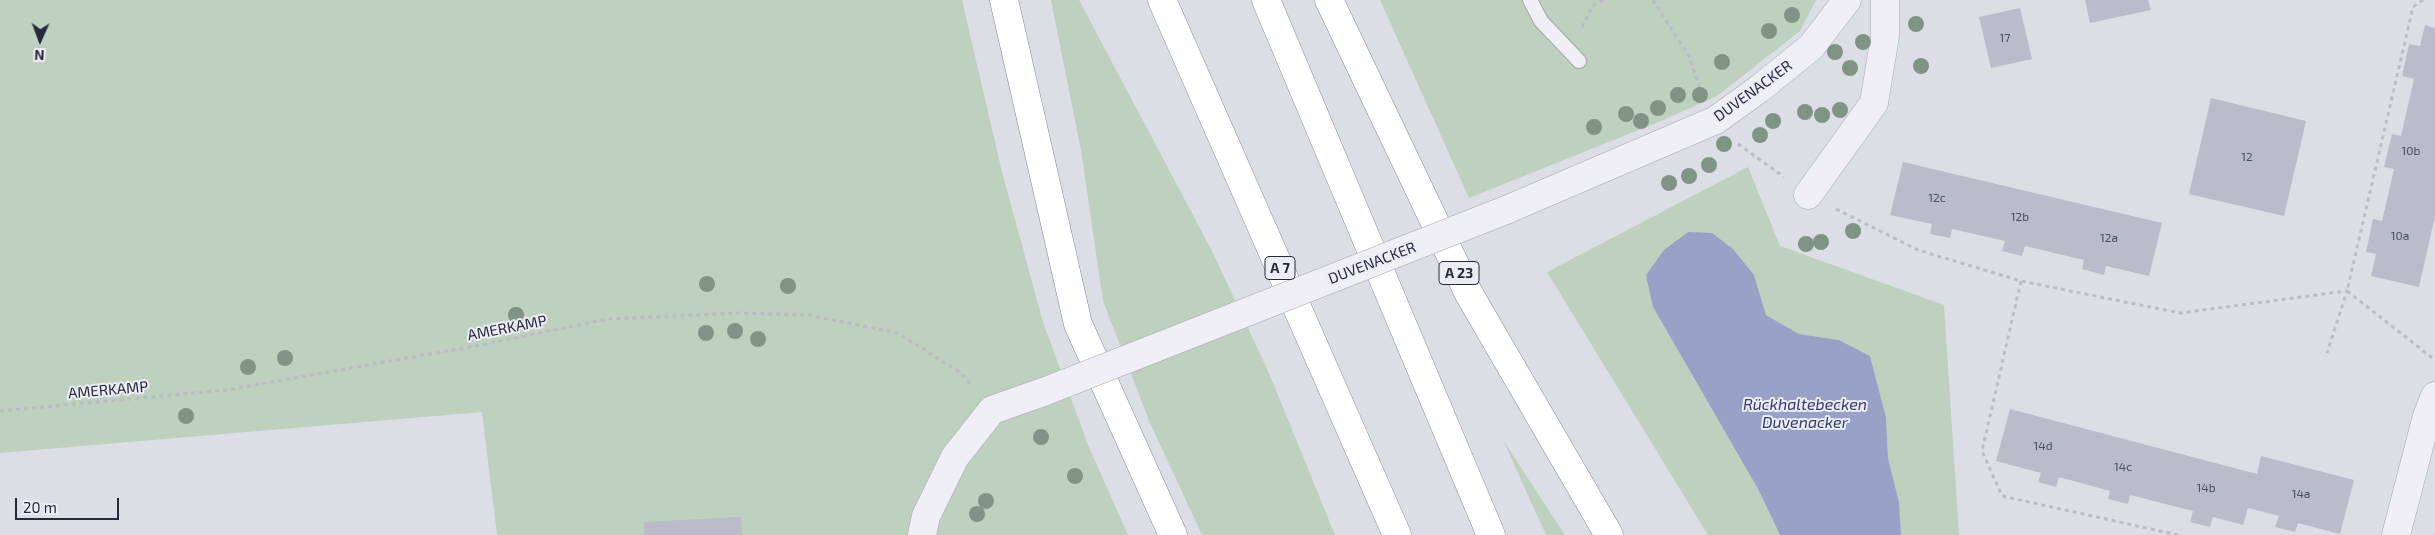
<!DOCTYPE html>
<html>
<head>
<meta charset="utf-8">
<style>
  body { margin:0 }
  #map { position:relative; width:2435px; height:535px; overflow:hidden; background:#dcdee6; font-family:"Exo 2",sans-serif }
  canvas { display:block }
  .north { position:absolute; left:15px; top:15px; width:50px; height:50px; -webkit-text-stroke:4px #ecedf4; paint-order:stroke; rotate:182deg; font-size:14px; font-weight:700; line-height:20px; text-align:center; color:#26293c }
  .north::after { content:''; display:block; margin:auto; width:18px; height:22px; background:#26293c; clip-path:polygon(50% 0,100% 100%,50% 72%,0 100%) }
  .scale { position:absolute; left:15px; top:498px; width:104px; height:22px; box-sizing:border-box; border:2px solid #26293c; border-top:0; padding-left:6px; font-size:15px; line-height:18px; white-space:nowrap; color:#26293c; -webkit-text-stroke:4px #ecedf4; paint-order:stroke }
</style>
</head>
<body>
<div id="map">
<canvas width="2435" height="535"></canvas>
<div class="north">N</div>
<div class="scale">20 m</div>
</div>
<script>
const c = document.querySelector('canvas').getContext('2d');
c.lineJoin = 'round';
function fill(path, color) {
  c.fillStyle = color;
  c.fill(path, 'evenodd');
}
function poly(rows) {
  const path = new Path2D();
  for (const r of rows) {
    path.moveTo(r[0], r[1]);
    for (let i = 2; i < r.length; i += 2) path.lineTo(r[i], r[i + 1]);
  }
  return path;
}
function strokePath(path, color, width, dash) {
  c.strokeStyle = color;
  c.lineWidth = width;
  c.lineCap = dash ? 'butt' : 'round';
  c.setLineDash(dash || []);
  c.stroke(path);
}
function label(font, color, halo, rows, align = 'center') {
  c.font = font + ' "Exo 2",sans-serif';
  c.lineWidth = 4;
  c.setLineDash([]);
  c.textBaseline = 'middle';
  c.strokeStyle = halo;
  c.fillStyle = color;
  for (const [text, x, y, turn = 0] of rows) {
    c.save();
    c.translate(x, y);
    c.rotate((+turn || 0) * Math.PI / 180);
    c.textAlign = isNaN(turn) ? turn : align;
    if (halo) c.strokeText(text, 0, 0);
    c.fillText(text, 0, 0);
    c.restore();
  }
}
fill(poly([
  [0,0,962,0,1002,172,1043,322,1088,445,1128,535,497,535,482,412,0,453],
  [1051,0,1079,0,1212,251,1269,373,1335,535,1202,535,1150,423,1103,301,1081,150],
  [1380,0,1816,0,1800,31,1717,96,1661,121,1469,198],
  [1748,167,1780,246,1944,305,1959,535,1901,535,1899,502,1888,458,1886,417,1870,356,1839,340,1799,334,1766,315,1754,275,1653,307,1758,489,1780,535,1708,535,1547,272],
  [1503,440,1565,535,1546,535]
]), '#bed0be');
fill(poly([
  [1688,232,1712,233,1733,249,1754,275,1766,315,1799,334,1839,340,1870,356,1886,417,1888,458,1899,502,1901,535,1780,535,1758,489,1653,307,1646,275,1664,250]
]), '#97a2c6');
fill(poly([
  [2085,0,2148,0,2151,10,2090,23],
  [2020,8,2032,59,1991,68,1979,17],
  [2425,25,2435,28,2435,216,2419,287,2371,276,2376,254,2366,252,2373,219,2382,221,2394,169,2384,167,2392,134,2401,136,2414,79,2402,76,2409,44,2420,46],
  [2211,98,2306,121,2284,216,2189,194],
  [1903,162,2162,223,2149,276,2106,266,2104,275,2082,269,2084,260,2025,246,2022,256,2002,251,2005,241,1952,229,1950,238,1930,234,1932,224,1890,215],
  [2010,409,2257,474,2261,456,2354,480,2340,534,2298,523,2295,532,2275,527,2279,516,2248,508,2243,525,2213,517,2210,527,2190,522,2193,511,2130,495,2128,504,2108,499,2110,491,2059,477,2056,487,2038,482,2041,473,1996,461],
  [741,517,742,535,644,535,644,522]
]), '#babcc9');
const lane = poly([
  [1530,0,1541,21,1579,61]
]);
const street = poly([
  [1808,195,1874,103,1885,36,1885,0],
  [1506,210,1716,120,1759,89,1811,47,1847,0],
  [922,535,926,516,955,457,992,410,1046,391],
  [2396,535,2427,416,2435,396]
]);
const highway = poly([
  [1004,0,1078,324,1173,535],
  [1162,0,1397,535],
  [1266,0,1491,535],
  [1329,0,1469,294,1609,535]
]);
strokePath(lane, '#a5a8b3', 16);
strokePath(street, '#a5a8b3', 29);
strokePath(highway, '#84879d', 29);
strokePath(poly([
  [1653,0,1690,58,1701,92],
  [2423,0,2413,7,2347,291,2435,360],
  [1582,27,1593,5,1604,0],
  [1738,144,1784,177],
  [1836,209,1918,250,2021,281,2180,313,2347,291,2327,353],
  [2021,281,1982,451,2002,496,2178,535],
  [0,411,226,390,481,345,608,319,739,313,808,315,898,333,962,374,972,387]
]), '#bbbcc5', 3, [4, 4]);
strokePath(lane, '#efeff5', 14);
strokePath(street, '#efeff5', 28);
strokePath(highway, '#fff', 28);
const streetBridge = poly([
  [1046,391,1506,210]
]);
strokePath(streetBridge, '#a5a8b3', 29, []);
strokePath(streetBridge, '#efeff5', 28);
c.fillStyle = '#809485';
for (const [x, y] of [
  [1792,15],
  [1916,24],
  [1769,31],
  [1863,42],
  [1835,52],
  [1722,62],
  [1921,66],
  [1850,68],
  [1678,95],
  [1700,95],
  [1658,108],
  [1840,110],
  [1805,112],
  [1626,114],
  [1822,115],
  [1641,121],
  [1773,121],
  [1594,127],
  [1760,135],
  [1724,144],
  [1709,165],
  [1689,176],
  [1669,183],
  [1853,231],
  [1821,242],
  [1806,244],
  [707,284],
  [788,286],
  [516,315],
  [735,331],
  [706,333],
  [758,339],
  [285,358],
  [248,367],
  [186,416],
  [1041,437],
  [1075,476],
  [986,501],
  [977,514]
]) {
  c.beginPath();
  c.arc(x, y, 8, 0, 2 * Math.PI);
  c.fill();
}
label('12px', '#4b4e5f', null, [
  ["17",2005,38],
  ["10b",2411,151],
  ["12",2247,157],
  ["12c",1937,198],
  ["12b",2020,217],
  ["10a",2400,236],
  ["12a",2109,238],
  ["14d",2043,446],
  ["14c",2123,467],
  ["14b",2206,488],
  ["14a",2301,494]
]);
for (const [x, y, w] of [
  [1280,268,30],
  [1459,273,40]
]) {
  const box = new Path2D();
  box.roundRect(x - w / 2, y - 11.5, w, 23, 4);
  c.fillStyle = '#ecedf4';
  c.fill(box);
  strokePath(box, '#26293c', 1);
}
label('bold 14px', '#26293c', null, [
  ["A 7",1280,268],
  ["A 23",1459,273]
]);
label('15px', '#26293c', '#ecedf4', [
  ["DUVENACKER",1753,91,-36],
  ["DUVENACKER",1372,263,-21],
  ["AMERKAMP",507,328,-11],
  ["AMERKAMP",108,390,-5]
]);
label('italic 16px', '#313d6f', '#ecedf4', [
  ["Rückhaltebecken",1805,405],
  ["Duvenacker",1805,423]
]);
</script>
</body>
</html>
